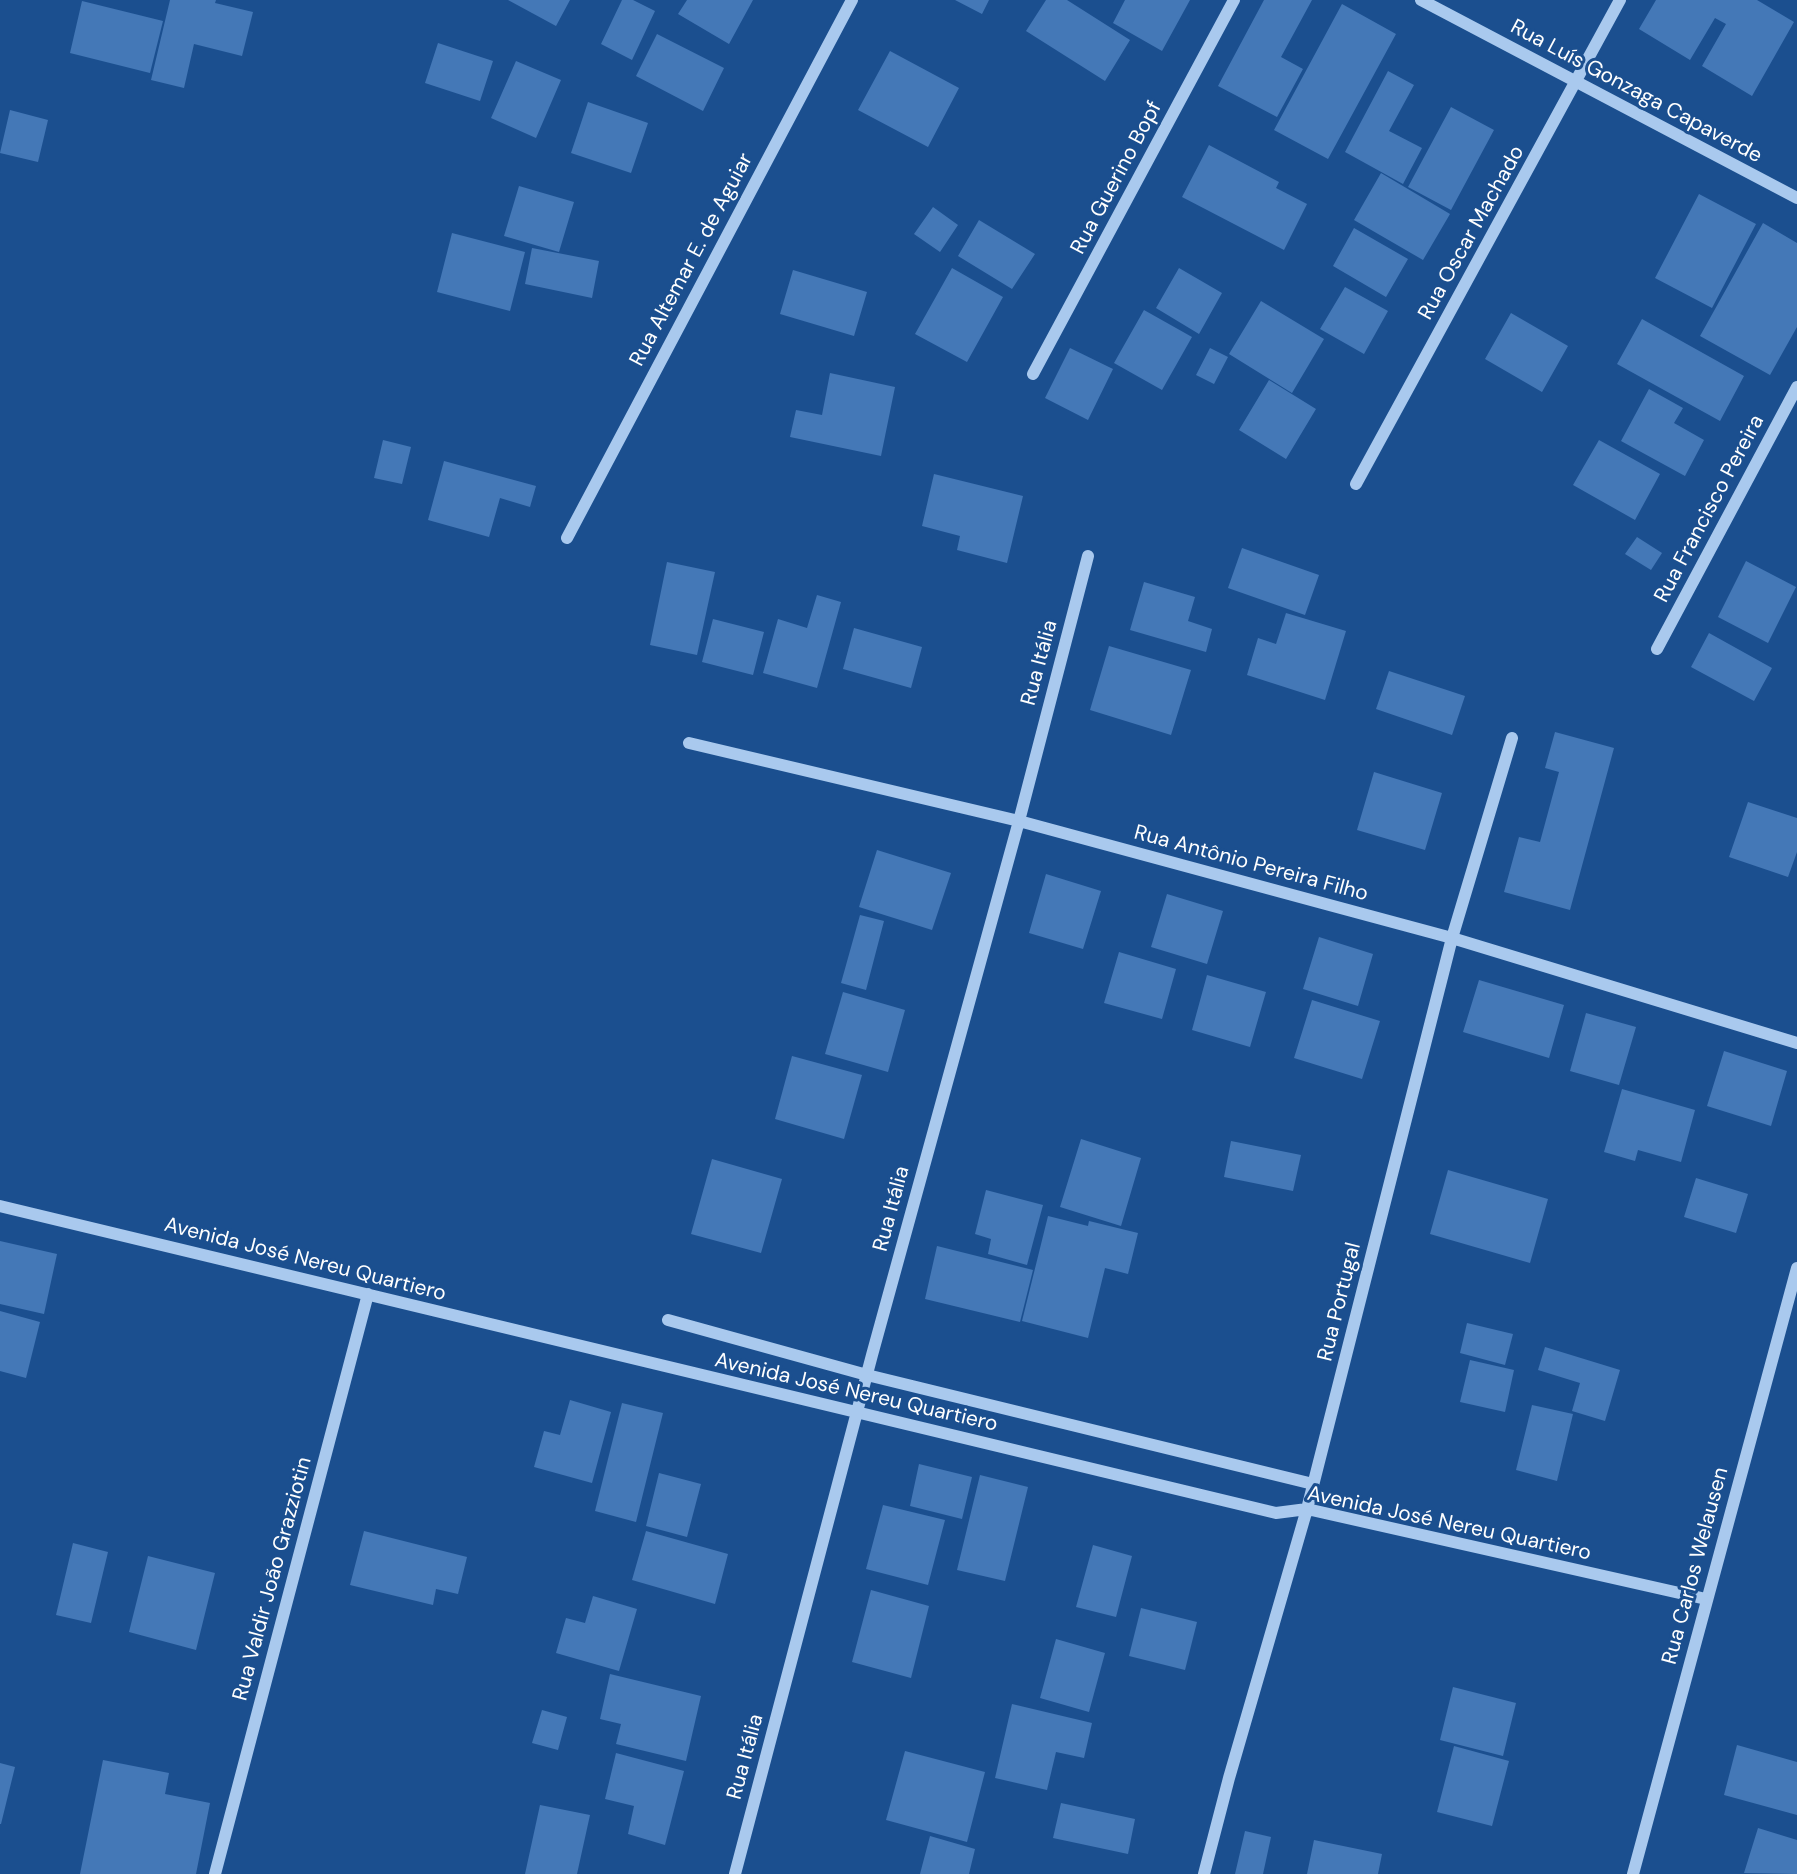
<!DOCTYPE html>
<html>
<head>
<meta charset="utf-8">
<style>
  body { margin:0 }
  canvas { display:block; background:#1b4f8f }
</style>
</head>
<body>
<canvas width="1797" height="1874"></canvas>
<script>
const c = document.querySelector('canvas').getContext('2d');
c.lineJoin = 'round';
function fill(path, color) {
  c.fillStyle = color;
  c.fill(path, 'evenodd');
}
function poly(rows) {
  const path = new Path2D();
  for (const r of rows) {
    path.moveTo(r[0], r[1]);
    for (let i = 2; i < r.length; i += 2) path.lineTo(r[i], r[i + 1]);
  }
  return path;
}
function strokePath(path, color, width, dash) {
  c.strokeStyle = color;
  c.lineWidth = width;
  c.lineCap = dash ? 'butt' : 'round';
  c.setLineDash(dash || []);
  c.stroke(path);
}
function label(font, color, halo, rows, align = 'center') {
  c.font = font + ' "DM Sans",sans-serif';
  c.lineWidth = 6;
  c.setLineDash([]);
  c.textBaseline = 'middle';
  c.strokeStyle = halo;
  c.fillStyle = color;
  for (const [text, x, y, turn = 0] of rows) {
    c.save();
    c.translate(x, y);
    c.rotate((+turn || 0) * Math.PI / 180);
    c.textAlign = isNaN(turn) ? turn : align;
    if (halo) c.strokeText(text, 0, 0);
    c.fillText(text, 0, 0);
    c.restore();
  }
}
fill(poly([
  [170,0,216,0,215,3,253,12,242,56,194,44,184,88,151,80],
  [508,0,570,0,556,26],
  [622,0,633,0,655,11,632,60,601,44],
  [687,0,753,0,729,44,678,14],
  [955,0,989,0,982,14],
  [1046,0,1067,0,1130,40,1105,81,1026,31],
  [1125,0,1190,0,1162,51,1113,23],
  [1264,0,1312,0,1281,57,1303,69,1277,117,1218,86],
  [1656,0,1757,0,1794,22,1752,96,1702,66,1726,24,1715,18,1690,60,1639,29],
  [82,1,163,21,150,73,70,53],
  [1342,4,1396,34,1328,159,1274,130],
  [657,34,724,68,703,111,636,76],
  [438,43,493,61,480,101,425,83],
  [890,51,959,88,928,147,858,110],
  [516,61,561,80,536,138,491,118],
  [1388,71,1414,85,1389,131,1422,148,1403,184,1345,152],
  [588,102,648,123,631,173,571,153],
  [1451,107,1494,130,1451,210,1408,187],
  [10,110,48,120,38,162,0,153],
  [1209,145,1279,182,1276,188,1307,204,1284,250,1182,197],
  [1381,173,1450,214,1423,260,1354,220],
  [519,186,574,202,559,252,504,236],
  [1699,194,1756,224,1712,308,1655,278],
  [933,207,958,225,940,252,914,234],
  [979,220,1035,254,1012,289,958,256],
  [1763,223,1797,243,1797,327,1770,375,1700,336],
  [1354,228,1408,259,1386,297,1333,266],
  [452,233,525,252,510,311,437,292],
  [532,248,599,261,592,298,525,284],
  [952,268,1003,297,967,362,915,334],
  [1179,268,1222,293,1199,334,1156,308],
  [793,270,867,292,854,336,780,314],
  [1345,287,1388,311,1364,354,1320,329],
  [1261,301,1324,339,1292,393,1229,354],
  [1144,310,1192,337,1162,390,1114,363],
  [1511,313,1568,346,1542,392,1485,359],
  [1642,319,1744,376,1720,421,1617,364],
  [1070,348,1113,369,1088,420,1045,398],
  [1210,348,1228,357,1214,384,1196,375],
  [830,373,895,387,881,456,790,437,796,410,822,415],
  [1269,380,1316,409,1286,459,1239,430],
  [1649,389,1683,408,1674,423,1704,440,1685,476,1621,441],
  [383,440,411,447,402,484,374,478],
  [1599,440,1660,474,1635,520,1573,485],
  [444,461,536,486,530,507,500,498,489,537,428,520],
  [934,474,1023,496,1007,563,957,550,960,536,922,526],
  [1637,537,1662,553,1651,570,1625,554],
  [1242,548,1319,575,1305,615,1228,588],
  [1746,561,1796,587,1768,643,1718,617],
  [667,562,715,572,697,655,650,645],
  [1144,582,1195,597,1188,621,1212,629,1206,652,1130,630],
  [817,595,841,602,817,688,763,673,778,619,807,628],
  [1286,613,1346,631,1325,700,1247,675,1258,638,1276,644],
  [713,619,764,632,753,675,702,662],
  [854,628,922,647,911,688,843,669],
  [1709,633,1772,668,1754,701,1691,667],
  [1109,646,1191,670,1171,735,1090,710],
  [1389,671,1465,696,1452,735,1376,709],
  [1555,732,1614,748,1570,910,1504,892,1519,837,1540,842,1559,772,1545,768],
  [1374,772,1442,793,1425,850,1357,830],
  [1748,802,1797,818,1797,852,1788,877,1729,857],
  [877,850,951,873,932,930,859,907],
  [1046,874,1101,891,1083,949,1029,933],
  [1167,894,1223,911,1207,964,1151,947],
  [860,915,884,921,866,990,841,983],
  [1319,937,1373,954,1358,1006,1303,989],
  [1119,952,1176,969,1162,1019,1104,1003],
  [1207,975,1266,992,1250,1047,1192,1030],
  [1479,980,1564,1005,1549,1058,1463,1032],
  [843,992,905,1010,888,1072,825,1054],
  [1312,1000,1380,1021,1362,1079,1294,1058],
  [1586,1013,1636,1027,1619,1085,1570,1071],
  [1724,1051,1787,1071,1771,1126,1707,1106],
  [792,1056,862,1075,844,1139,775,1119],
  [1622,1089,1695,1110,1681,1162,1638,1150,1635,1161,1604,1152],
  [1081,1139,1141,1158,1121,1226,1060,1207],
  [1231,1141,1301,1155,1293,1191,1224,1177],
  [712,1159,782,1179,761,1253,691,1234],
  [1448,1170,1548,1199,1530,1263,1430,1234],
  [1696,1178,1748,1194,1736,1233,1684,1217],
  [986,1190,1043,1205,1027,1265,988,1254,991,1239,975,1234],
  [1048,1216,1088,1226,1089,1221,1138,1233,1128,1274,1105,1268,1088,1338,1022,1321],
  [0,1241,57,1254,44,1314,0,1304],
  [937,1246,1033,1270,1020,1322,925,1299],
  [0,1311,40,1322,26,1378,0,1371],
  [1467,1323,1513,1334,1505,1365,1460,1353],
  [1545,1347,1620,1370,1605,1421,1572,1411,1580,1383,1538,1370],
  [1470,1360,1514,1370,1505,1412,1460,1402],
  [570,1400,611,1412,592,1483,534,1467,544,1431,560,1435],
  [622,1403,663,1413,636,1522,595,1511],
  [1532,1405,1573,1414,1557,1481,1516,1470],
  [919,1464,972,1477,962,1519,910,1506],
  [659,1473,701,1484,687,1537,646,1526],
  [980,1475,1028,1487,1005,1581,957,1570],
  [883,1505,945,1520,928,1585,866,1569],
  [364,1531,467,1557,458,1594,436,1589,433,1605,350,1585],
  [646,1531,728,1554,715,1604,632,1580],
  [73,1543,108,1552,91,1623,56,1615],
  [1093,1545,1132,1556,1116,1617,1076,1607],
  [148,1556,215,1573,196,1650,129,1632],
  [871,1590,929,1606,911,1678,852,1662],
  [593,1596,637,1609,619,1671,556,1653,566,1618,585,1623],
  [1141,1608,1197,1622,1185,1670,1129,1656],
  [1056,1639,1105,1653,1089,1712,1040,1698],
  [610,1674,701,1696,686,1761,616,1744,621,1724,600,1719],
  [1453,1687,1516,1703,1503,1756,1440,1740],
  [1012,1704,1092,1723,1084,1758,1056,1752,1047,1790,995,1778],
  [542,1710,567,1717,558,1750,532,1743],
  [1737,1745,1797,1762,1797,1815,1724,1795],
  [1454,1746,1509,1761,1492,1826,1437,1812],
  [905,1751,985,1772,967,1842,886,1820],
  [616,1753,684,1771,665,1845,628,1834,634,1806,605,1799],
  [103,1760,169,1773,165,1794,210,1803,196,1874,80,1874],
  [0,1763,15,1767,1,1824,0,1824],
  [1061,1803,1135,1819,1128,1854,1053,1838],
  [540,1805,590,1815,577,1874,525,1874],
  [1758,1828,1797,1840,1797,1874,1744,1873],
  [1245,1831,1271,1837,1263,1874,1235,1874],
  [930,1836,975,1849,969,1874,920,1874],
  [1314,1840,1382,1854,1378,1874,1307,1874]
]), '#4478b7');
strokePath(poly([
  [1421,0,1797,198],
  [1033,374,1234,0],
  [1356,484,1620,0],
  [567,538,852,0],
  [1657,649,1797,387],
  [689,743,1019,821,1322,903,1452,938,1797,1043],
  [0,1206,1276,1513,1307,1509,1706,1599],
  [668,1320,867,1375,1313,1484],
  [215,1874,368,1294],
  [735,1874,872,1355,1019,821,1088,556],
  [1204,1874,1229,1778,1307,1509,1452,938,1512,738],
  [1633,1874,1797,1268]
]), '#a9c9ee', 12);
label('21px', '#fff', '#1b4f8f', [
  ["Rua Luís Gonzaga Capaverde",1636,92,28],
  ["Rua Guerino Bopf",1117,178,-62],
  ["Rua Oscar Machado",1472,233,-61],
  ["Rua Altemar E. de Aguiar",692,260,-62],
  ["Rua Francisco Pereira",1710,509,-62],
  ["Rua Itália",1040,663,-75],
  ["Rua Antônio Pereira Filho",1251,864,15],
  ["Rua Itália",892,1209,-75],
  ["Avenida José Nereu Quartiero",305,1260,14],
  ["Rua Portugal",1340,1302,-76],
  ["Avenida José Nereu Quartiero",856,1393,13],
  ["Avenida José Nereu Quartiero",1449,1524,12],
  ["Rua Carlos Welausen",1696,1566,-75],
  ["Rua Valdir João Grazziotin",273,1579,-75],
  ["Rua Itália",746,1757,-75]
]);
</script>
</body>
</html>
